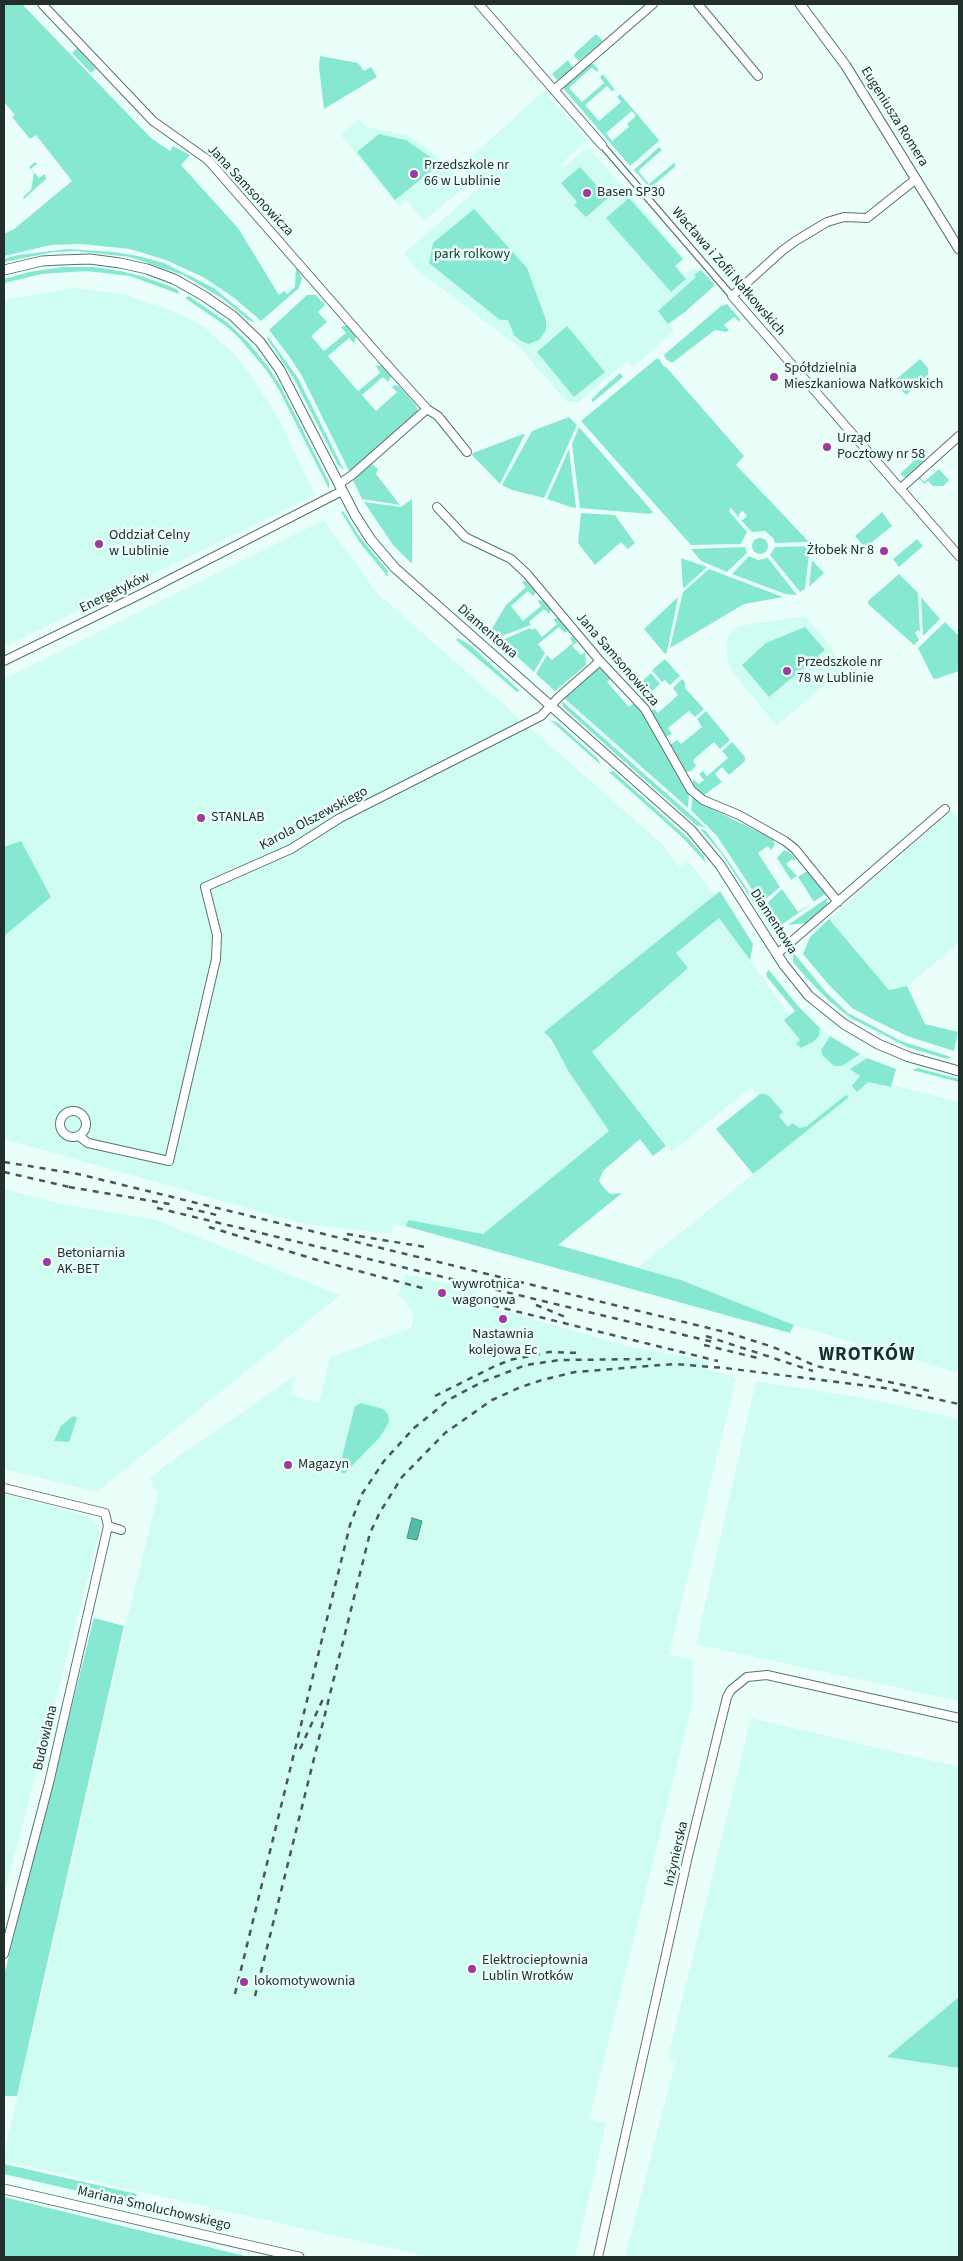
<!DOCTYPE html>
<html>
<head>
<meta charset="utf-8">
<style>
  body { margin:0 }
  #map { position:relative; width:963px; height:2261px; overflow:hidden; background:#eafff9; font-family:"Source Sans 3",sans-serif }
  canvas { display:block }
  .frame { position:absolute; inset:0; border:5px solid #222f2c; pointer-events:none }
</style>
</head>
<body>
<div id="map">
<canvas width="963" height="2261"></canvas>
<div class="frame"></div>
</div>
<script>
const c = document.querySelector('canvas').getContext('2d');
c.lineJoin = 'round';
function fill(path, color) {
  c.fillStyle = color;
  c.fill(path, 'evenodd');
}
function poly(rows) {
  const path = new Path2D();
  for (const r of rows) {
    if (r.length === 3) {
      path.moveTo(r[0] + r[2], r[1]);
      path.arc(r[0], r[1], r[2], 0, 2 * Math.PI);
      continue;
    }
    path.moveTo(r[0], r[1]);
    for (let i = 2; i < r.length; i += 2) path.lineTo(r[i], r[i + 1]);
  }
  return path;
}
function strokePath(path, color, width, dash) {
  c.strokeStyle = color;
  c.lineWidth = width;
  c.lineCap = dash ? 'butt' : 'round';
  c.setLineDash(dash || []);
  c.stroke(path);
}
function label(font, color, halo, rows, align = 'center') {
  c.font = font + ' "Source Sans 3",sans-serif';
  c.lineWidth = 5;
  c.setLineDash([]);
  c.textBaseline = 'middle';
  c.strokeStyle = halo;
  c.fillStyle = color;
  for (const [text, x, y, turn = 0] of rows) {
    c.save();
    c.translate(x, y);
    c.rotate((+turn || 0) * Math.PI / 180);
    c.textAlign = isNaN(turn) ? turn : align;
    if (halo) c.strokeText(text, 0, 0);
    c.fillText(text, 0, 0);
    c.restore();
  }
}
fill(poly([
  [544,91,587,140,560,165,563,168,588,147,685,258,677,265,684,274,694,268,712,289,668,324,674,331,633,367,627,361,579,402,567,402,520,348,417,270,404,253,478,189,463,164],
  [359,119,368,127,407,135,445,161,466,186,424,221,407,201,399,207,340,134],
  [76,288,127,295,185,316,204,327,234,354,252,377,279,419,315,495,4,647,4,300],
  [324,520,376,592,662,844,679,867,688,861,715,895,544,1032,609,1131,483,1234,409,1220,405,1226,393,1224,391,1234,300,1223,4,1139,4,679],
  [805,616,829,644,843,669,777,726,733,673,728,661,726,646,729,634,738,626],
  [951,811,959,819,959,943,907,986,889,990,829,919],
  [719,917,808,1041,803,1047,817,1039,820,1028,830,1036,821,1047,823,1056,832,1065,840,1067,860,1054,867,1058,850,1069,860,1075,857,1081,868,1079,959,1102,959,1373,794,1325,681,1280,638,1267,803,1134,788,1127,779,1115,782,1112,765,1094,758,1095,751,1087,672,1152,592,1052,688,968,675,953],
  [4,1189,62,1204,156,1220,340,1295,97,1492,4,1469],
  [405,1274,477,1290,472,1304,518,1315,627,1346,707,1361,707,1369,736,1378,669,1654,693,1660,693,1701,589,2119,606,2123,575,2257,430,2257,4,2161,4,2152,41,1998,126,1624,159,1491,151,1489,154,1482,149,1479,166,1465,296,1375,291,1395,319,1403,330,1357,411,1328,414,1316,406,1302,398,1296],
  [756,1381,869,1399,959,1419,959,1701,696,1644],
  [4,1494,89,1516,100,1531,4,1895],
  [751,1718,959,1767,959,1997,888,2057,959,2068,959,2257,625,2257,676,2060,668,2058]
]), '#d0fdf1');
fill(poly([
  [4,4,22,4,151,138,170,151,173,146,190,155,181,165,238,228,279,295,284,291,287,294,295,287,296,266,302,278,299,288,261,321,233,297,203,277,166,260,130,249,81,244,51,245,4,256,4,234,14,229,72,181,36,135,30,139,12,117,15,115,4,102],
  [596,34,603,41,579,61,574,56,575,53],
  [77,48,96,69,91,73,72,53],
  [320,56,358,63,364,71,371,67,377,77,324,109,319,67],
  [568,60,573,68,557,80,552,74],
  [590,63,594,64,598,69,598,72,591,68,569,88,582,102,604,83,600,77,603,74,615,90,612,91,607,86,585,105,599,121,621,102,617,97,620,94,659,140,658,142,630,166,564,89,564,85],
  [632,111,636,116,627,124,629,127,612,141,606,133],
  [379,134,406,140,440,164,395,200,357,152],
  [659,147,662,150,638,171,649,184,675,162,675,167,650,188,634,170],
  [35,162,37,164,31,169,39,178,45,174,46,179,24,199,23,197,31,190,34,173,29,167],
  [580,167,608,198,586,217,574,205,577,202,561,183],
  [629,198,683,259,675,266,686,279,671,292,606,218],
  [474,209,527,268,546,320,546,330,539,340,528,344,521,341,514,335,508,320,500,320,429,263,433,243],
  [68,249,114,252,138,256,164,263,214,288,255,322,248,320,223,299,183,275,130,257,76,251,54,252,4,262,4,259,18,255],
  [93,267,121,271,144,277,172,287,178,290,179,294,130,276,86,271,42,274,4,283,4,279,29,272,63,267],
  [701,270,715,285,685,312,668,324,658,311,696,277,694,275],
  [307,295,316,295,325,305,318,312,327,322,311,336,324,351,346,333,341,327,343,326,348,326,356,336,354,343,349,338,328,356,358,391,380,373,376,366,381,365,390,375,391,377,388,382,383,377,362,395,376,411,397,392,392,387,395,385,399,386,416,405,418,411,415,417,351,471,349,471,302,376,289,356,269,330],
  [189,296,228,323,249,343,269,368,281,387,329,482,329,489,279,390,267,371,240,339,226,326,185,298],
  [727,304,740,319,739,322,734,317,724,325,729,330,726,332,715,330,672,363,666,359,664,355,721,306],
  [567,326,605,372,574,397,537,352],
  [267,335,298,378,344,470,338,465,294,379,268,340],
  [656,359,659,359,664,367,666,367,744,456,736,465,809,542,775,543,773,538,765,531,752,532,740,519,743,520,747,516,743,511,739,514,739,518,731,508,729,511,747,532,741,544,691,545,581,421],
  [920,359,928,368,928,376,906,395,894,381],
  [620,373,623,377,593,402,591,400,601,390],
  [569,417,577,425,544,498,512,490,502,485,532,431],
  [579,427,653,512,650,514,580,508,572,444],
  [523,434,525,434,500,484,472,455,473,453],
  [569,449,576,507,574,508,547,499],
  [924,456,924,461,906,477,904,477,900,474,918,457],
  [372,464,378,469,376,474,400,505,362,499,353,480],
  [939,469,949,480,943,486,933,486,928,481,924,484,919,478,920,477,924,482],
  [412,499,412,564,393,545,364,502,401,507],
  [343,511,359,536,388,571,388,577,360,543,341,512],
  [882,512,892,526,865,548,855,536],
  [581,513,615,515,635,543,628,549,621,542,595,565,578,543],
  [760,546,8],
  [917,539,923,546,899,567,893,559],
  [810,546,805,589,800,592,770,555,775,547],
  [745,547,747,553,727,572,701,561,691,549],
  [749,556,758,560,768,558,797,595,785,594,732,574],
  [681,558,707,567,684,588,683,587],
  [812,560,824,573,810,586,809,586],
  [709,569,783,597,744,604,670,648,683,592],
  [899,574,918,593,920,632,918,630,915,633,919,640,914,645,868,604,868,601],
  [524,581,529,582,536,590,535,594,533,596,528,591,511,606,523,621,541,606,538,601,539,600,545,601,551,610,549,614,544,609,529,622,531,625,499,637,491,630,506,605,526,587,522,582],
  [678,597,667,652,665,654,644,629],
  [921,597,940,619,923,636],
  [556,618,560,618,568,630,565,633,559,627,538,644,545,653,534,672,500,641,530,628,532,630,535,628,542,637,557,624,554,620],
  [945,622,959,636,959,671,936,679,933,678,918,648],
  [805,627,825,650,769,697,742,665,766,643],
  [572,636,577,642,572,646,581,655,585,652,586,665,555,691,536,674,547,655,552,660,573,643,570,638],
  [458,638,470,645,520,691,517,692,456,640],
  [665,659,680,676,670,685,665,680,662,682,652,670],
  [598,668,604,670,611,678,607,682,629,707,634,703,644,715,689,795,688,808,564,698],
  [651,673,660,684,645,697,649,702,645,704,641,699,648,692,639,684],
  [682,679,685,682,685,688,704,709,695,717,689,711,668,728,672,734,666,737,651,711,654,709,658,713,678,695,673,688],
  [562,701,642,772,706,828,696,825,563,707],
  [706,711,730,740,720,749,714,742,693,760,696,766,691,771,685,772,670,745,677,740,681,744,702,727,697,719],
  [550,720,558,723,598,759,601,765],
  [732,742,745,757,745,761,729,775,722,767,715,774,722,782,704,795,693,785,693,779,699,784,704,780,699,774,703,771,707,776,728,758,722,751],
  [613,771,687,837,704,856,705,862,683,838,609,772],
  [693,796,700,803,773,839,775,845,771,850,768,846,758,853,780,887,761,903,717,836,691,810],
  [700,829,705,830,727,859,771,925,769,926,721,853],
  [21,841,51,897,4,936,4,847],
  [784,850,790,853,796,859,794,861,792,859,786,864,797,876,791,880,777,858],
  [807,871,825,894,780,926,764,906,782,889,798,912,814,902,798,877],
  [720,891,753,944,750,960,719,918,676,953,688,968,592,1052,666,1146,653,1156,640,1139,603,1171,599,1181,604,1188,610,1194,622,1193,558,1245,681,1280,794,1325,790,1333,405,1226,409,1220,483,1234,609,1131,569,1072,551,1039,544,1032],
  [827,898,827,906,808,923,788,925],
  [829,919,889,990,907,986,925,1024,958,1032,954,1051,907,1036,872,1019,852,1008,829,985,803,954,810,937],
  [793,952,825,991,848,1013,901,1041,951,1057,947,1059,907,1047,849,1017,828,1000,804,975,793,962],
  [769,970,798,1006,820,1028,819,1036,813,1042,801,1048,796,1044,800,1040,784,1020,795,1011,767,977,766,973],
  [830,1036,860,1054,842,1066,834,1066,823,1056,821,1050],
  [867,1058,896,1069,891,1087,868,1082,857,1092,852,1086,860,1076,850,1069],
  [918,1068,959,1079,959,1082,912,1070],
  [760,1094,765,1094,770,1097,783,1112,779,1116,788,1127,792,1123,800,1128,807,1126,846,1095,849,1097,753,1174,716,1129],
  [361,1403,383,1409,388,1414,389,1422,380,1437,345,1473,342,1473,339,1469,355,1406],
  [73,1416,77,1418,69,1442,54,1441,61,1426],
  [94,1618,124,1626,17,2096,4,2096,4,1975],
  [959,1997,959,2068,887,2057],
  [4,2164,137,2194,134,2204,4,2174],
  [4,2197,249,2257,4,2257]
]), '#87e8d1');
const water = poly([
  [412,1518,422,1521,417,1540,407,1538,412,1518]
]);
fill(water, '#55bda7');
strokePath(water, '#469282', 1);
const pedestrian = poly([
  [602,145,732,296]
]);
const minor = poly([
  [42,4,153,121,208,160,381,358,427,409,438,416,467,452],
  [479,4,602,145],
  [698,4,758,76],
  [554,90,653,4],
  [916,179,867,218,844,217,827,222,797,240,783,250,732,296,959,556],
  [339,484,352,475,427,409],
  [900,489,959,436],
  [437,507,465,537,511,559,527,574,600,661,645,709,691,790,703,800,739,815,785,841,795,849,838,902],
  [4,661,145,592,342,491],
  [777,954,945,809],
  [73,1124,13],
  [79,1136,88,1143,169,1161,216,959,217,935,205,887,291,849,340,818,541,716,559,697,600,661],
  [4,1488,105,1513,108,1526,49,1783,4,1954],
  [108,1526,121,1530],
  [598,2257,688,1856,727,1697,731,1690,747,1677,767,1675,959,1718]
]);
const tertiary = poly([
  [800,4,846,66,959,249],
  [4,270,42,261,60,260,90,259,120,263,147,269,174,279,204,296,233,316,260,342,280,370,355,515,371,540,395,568,691,830,720,865,784,965,809,996,844,1024,878,1044,909,1057,959,1071],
  [4,2189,299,2257]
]);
strokePath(pedestrian, '#56756d', 8);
strokePath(minor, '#56756d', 10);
strokePath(tertiary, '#56756d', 11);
strokePath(pedestrian, '#fff', 5.5);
strokePath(minor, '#fff', 8);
strokePath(tertiary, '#fff', 9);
strokePath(poly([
  [4,1162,78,1174,729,1333,773,1347,816,1366,935,1392],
  [4,1172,74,1188],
  [69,1187,170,1204],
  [157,1208,713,1342],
  [187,1208,221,1216],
  [209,1227,317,1260,426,1289],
  [347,1234,425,1247],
  [458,1297,718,1361],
  [536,1305,568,1318],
  [706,1336,813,1371],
  [704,1345,762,1359],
  [435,1396,493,1367,510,1360,549,1352,581,1353],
  [300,1749,323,1699],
  [235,1994,350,1525,362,1494,384,1461,414,1428,450,1399,482,1382,526,1365,560,1360,651,1359],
  [255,1996,370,1533,380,1512,402,1477,445,1433,492,1400,521,1387,542,1380,575,1372,674,1364,725,1368,884,1388,959,1404]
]), '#485753', 2.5, [6, 6]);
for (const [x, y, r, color] of [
  [414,174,5,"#9e3a9f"],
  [587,193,5,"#9e3a9f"],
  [774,377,5,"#9e3a9f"],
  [827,447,5,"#9e3a9f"],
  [99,544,5,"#9e3a9f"],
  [884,551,5,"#9e3a9f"],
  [787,671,5,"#9e3a9f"],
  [201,818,5,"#9e3a9f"],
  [47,1262,5,"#9e3a9f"],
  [442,1293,5,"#9e3a9f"],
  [503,1319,5,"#9e3a9f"],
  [288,1465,5,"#9e3a9f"],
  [472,1969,5,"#9e3a9f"],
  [244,1982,5,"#9e3a9f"]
]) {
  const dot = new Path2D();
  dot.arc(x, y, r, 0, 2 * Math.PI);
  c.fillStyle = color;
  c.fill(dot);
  strokePath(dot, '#eafff9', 2);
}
label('14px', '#222f2c', '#eafff9', [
  ["Eugeniusza Romera",894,117,58],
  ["Jana Samsonowicza",250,191,47],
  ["Wacława i Zofii Nałkowskich",728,272,49],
  ["Energetyków",115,593,-26],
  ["Diamentowa",487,632,41],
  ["Jana Samsonowicza",617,660,49],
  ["Karola Olszewskiego",314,819,-28],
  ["Diamentowa",773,922,57],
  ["Budowlana",46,1738,-77],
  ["Inżynierska",677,1854,-77],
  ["Mariana Smoluchowskiego",154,2209,13]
]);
label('14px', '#222f2c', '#eafff9', [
  ["Przedszkole nr",424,166],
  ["66 w Lublinie",424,182],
  ["Basen SP30",597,193],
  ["Spółdzielnia",784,369],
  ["Mieszkaniowa Nałkowskich",784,385],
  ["Urząd",837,439],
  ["Pocztowy nr 58",837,455],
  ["Oddział Celny",109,536],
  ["w Lublinie",109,552],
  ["Żłobek Nr 8",874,551,"right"],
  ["Przedszkole nr",797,663],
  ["78 w Lublinie",797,679],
  ["STANLAB",211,818],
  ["Betoniarnia",57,1254],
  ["AK-BET",57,1270],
  ["wywrotnica",452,1285],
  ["wagonowa",452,1301],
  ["Nastawnia",503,1335,"center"],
  ["kolejowa Ec",503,1351,"center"],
  ["Magazyn",298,1465],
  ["Elektrociepłownia",482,1961],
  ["Lublin Wrotków",482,1977],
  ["lokomotywownia",254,1982]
], 'left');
label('14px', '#134238', '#eafff9', [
  ["park rolkowy",472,255]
]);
c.letterSpacing = '1px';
label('bold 19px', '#14322c', '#eafff9', [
  ["WROTKÓW",867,1356]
]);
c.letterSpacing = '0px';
</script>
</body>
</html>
